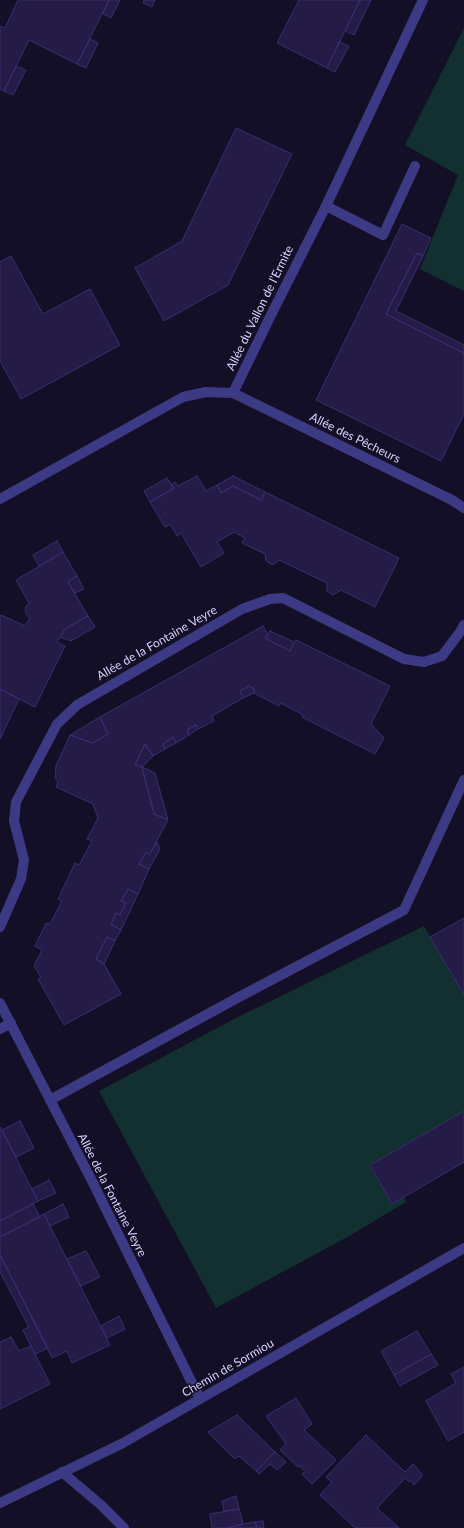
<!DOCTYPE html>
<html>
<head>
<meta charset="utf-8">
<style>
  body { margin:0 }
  canvas { display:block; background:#130f26 }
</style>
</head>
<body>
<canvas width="464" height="1528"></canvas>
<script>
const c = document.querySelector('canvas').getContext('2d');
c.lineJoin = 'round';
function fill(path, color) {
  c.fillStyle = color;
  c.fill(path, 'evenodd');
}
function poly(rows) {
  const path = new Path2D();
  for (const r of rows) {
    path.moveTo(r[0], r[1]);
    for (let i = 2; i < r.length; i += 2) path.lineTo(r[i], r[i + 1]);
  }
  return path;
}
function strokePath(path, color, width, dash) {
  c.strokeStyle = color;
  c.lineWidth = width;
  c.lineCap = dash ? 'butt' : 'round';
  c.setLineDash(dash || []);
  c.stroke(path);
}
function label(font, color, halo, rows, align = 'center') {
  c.font = font + ' Lato,sans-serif';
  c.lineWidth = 3;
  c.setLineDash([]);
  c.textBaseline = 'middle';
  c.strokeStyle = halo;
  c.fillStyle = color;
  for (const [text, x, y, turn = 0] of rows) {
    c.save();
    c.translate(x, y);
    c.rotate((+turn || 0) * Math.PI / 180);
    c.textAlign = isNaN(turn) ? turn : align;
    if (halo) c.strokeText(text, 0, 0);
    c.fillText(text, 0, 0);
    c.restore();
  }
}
fill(poly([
  [464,28,464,291,420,269,458,175,405,145],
  [424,926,464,995,464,1111,370,1166,392,1204,404,1197,406,1202,351,1235,216,1308,99,1091,234,1019]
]), '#12302f');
const building = poly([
  [18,0,109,0,77,64,29,40,4,91,0,89,0,26,5,28,18,0],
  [109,0,120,0,111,18,103,14,109,0],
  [144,0,155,0,152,7,143,3,144,0],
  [299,0,360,0,327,68,277,43,299,0],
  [360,0,371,0,354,35,345,31,360,0],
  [90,39,98,43,86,68,77,64,90,39],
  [339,42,349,46,335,72,327,68,339,42],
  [16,66,26,70,13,95,4,91,16,66],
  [236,128,292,154,228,285,164,321,135,268,182,241,236,128],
  [402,224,431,238,423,256,417,253,386,314,464,353,464,414,441,461,316,400,402,224],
  [417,253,423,256,396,311,464,345,464,353,386,314,417,253],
  [11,256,43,314,90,289,120,345,21,399,0,361,0,262,11,256],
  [197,476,206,491,217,485,221,493,233,486,261,500,265,492,399,558,375,607,341,590,333,595,327,591,327,583,279,560,273,565,266,561,265,554,242,543,245,538,234,532,217,542,224,553,201,567,181,533,177,536,170,524,165,527,150,502,174,488,171,485,175,482,178,486,197,476],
  [233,476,265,492,261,500,233,486,221,493,217,485,233,476],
  [167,478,174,488,150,502,144,491,167,478],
  [57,541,63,552,39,566,33,555,57,541],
  [63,552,77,576,68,582,88,616,65,629,57,642,65,646,35,707,0,689,0,617,1,615,25,626,30,618,26,614,25,608,29,603,16,580,63,552],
  [77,576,84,589,75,593,68,582,77,576],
  [88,616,95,627,71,641,60,637,65,629,88,616],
  [263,626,268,635,265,638,290,651,296,640,390,686,371,724,384,738,375,754,302,717,303,715,281,703,279,706,254,693,254,689,249,686,240,691,243,698,212,716,214,721,198,729,196,725,187,730,189,735,176,743,173,737,163,744,165,749,153,756,145,744,135,764,142,767,154,814,168,820,149,855,146,852,139,864,149,869,138,894,128,889,121,901,126,903,120,915,116,913,111,924,121,930,115,941,107,937,96,959,104,964,121,994,64,1025,38,979,41,977,34,966,42,950,35,946,46,923,50,924,62,901,58,899,75,863,79,865,92,841,87,839,98,818,93,804,56,787,58,782,55,778,56,766,70,735,93,743,108,734,100,717,263,626],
  [270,631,294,642,290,651,265,638,270,631],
  [249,686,254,689,254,693,243,698,240,691,249,686],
  [0,689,19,699,0,739,0,689],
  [100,717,108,734,93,743,70,735,100,717],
  [196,725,198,729,189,735,187,730,196,725],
  [173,737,176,743,165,749,163,744,173,737],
  [145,744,153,756,142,767,135,764,145,744],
  [142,767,155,773,168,820,154,814,142,767],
  [157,842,160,849,149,869,139,864,146,852,149,855,157,842],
  [128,889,138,894,121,930,111,924,116,913,120,915,126,903,121,901,128,889],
  [464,918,464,995,430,937,464,918],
  [107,937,115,941,104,964,96,959,107,937],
  [464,1111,464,1162,392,1204,370,1165,464,1111],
  [20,1121,34,1148,16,1157,2,1130,20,1121],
  [0,1127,38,1201,0,1221,0,1127],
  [49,1180,56,1193,38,1201,32,1189,49,1180],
  [33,1204,40,1217,0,1237,0,1221,33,1204],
  [63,1204,69,1217,50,1226,44,1214,63,1204],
  [44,1214,110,1345,72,1363,67,1351,52,1358,0,1255,0,1237,44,1214],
  [86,1251,100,1277,81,1286,67,1259,86,1251],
  [0,1255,48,1348,35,1354,23,1330,29,1327,0,1272,0,1255],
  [119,1316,125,1329,107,1338,101,1326,119,1316],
  [417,1331,431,1354,394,1375,381,1351,417,1331],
  [11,1337,19,1351,31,1346,50,1384,0,1409,0,1342,11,1337],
  [431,1354,438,1365,400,1386,394,1375,431,1354],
  [464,1367,464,1432,448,1441,426,1401,456,1383,451,1374,464,1367],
  [296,1398,312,1424,304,1430,336,1460,312,1484,302,1474,305,1472,300,1466,298,1467,280,1450,286,1444,266,1416,296,1398],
  [237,1415,275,1452,256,1471,239,1456,235,1459,208,1432,237,1415],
  [366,1435,405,1472,413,1464,423,1475,414,1485,410,1480,409,1482,405,1478,377,1508,399,1528,355,1528,320,1495,332,1482,326,1477,366,1435],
  [275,1452,286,1462,277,1470,270,1464,259,1474,256,1471,275,1452],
  [236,1496,239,1509,224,1511,222,1501,236,1496],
  [239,1509,243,1524,227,1528,212,1528,210,1514,239,1509],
  [263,1521,264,1528,257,1528,255,1522,263,1521],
  [255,1522,257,1528,227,1528,243,1524,255,1522]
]);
fill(building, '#241b47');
strokePath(building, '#3b2d73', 1);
strokePath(poly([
  [326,206,383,235,415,166],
  [0,1029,11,1023],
  [62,1472,101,1505,124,1528]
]), '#3d3a85', 10);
strokePath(poly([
  [50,1100,239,997,404,910,464,780]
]), '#3d3a85', 10);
strokePath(poly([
  [233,393,271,315,326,206,423,0],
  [0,499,183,397,206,392,233,393,452,500,464,508],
  [0,927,21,879,24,860,14,821,16,802,57,724,77,705,242,609,270,599,283,598,404,659,424,662,442,656,460,632,464,625],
  [0,1003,92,1181,200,1399],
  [0,1503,123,1443,464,1248]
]), '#3d3a85', 10);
label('12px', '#d9d4ff', '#130f26', [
  ["Allée du Vallon de l’Ermite",260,308,-64],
  ["Allée des Pêcheurs",355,438,26],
  ["Allée de la Fontaine Veyre",157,643,-30],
  ["Allée de la Fontaine Veyre",112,1195,63],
  ["Chemin de Sormiou",228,1368,-30]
]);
</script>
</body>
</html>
